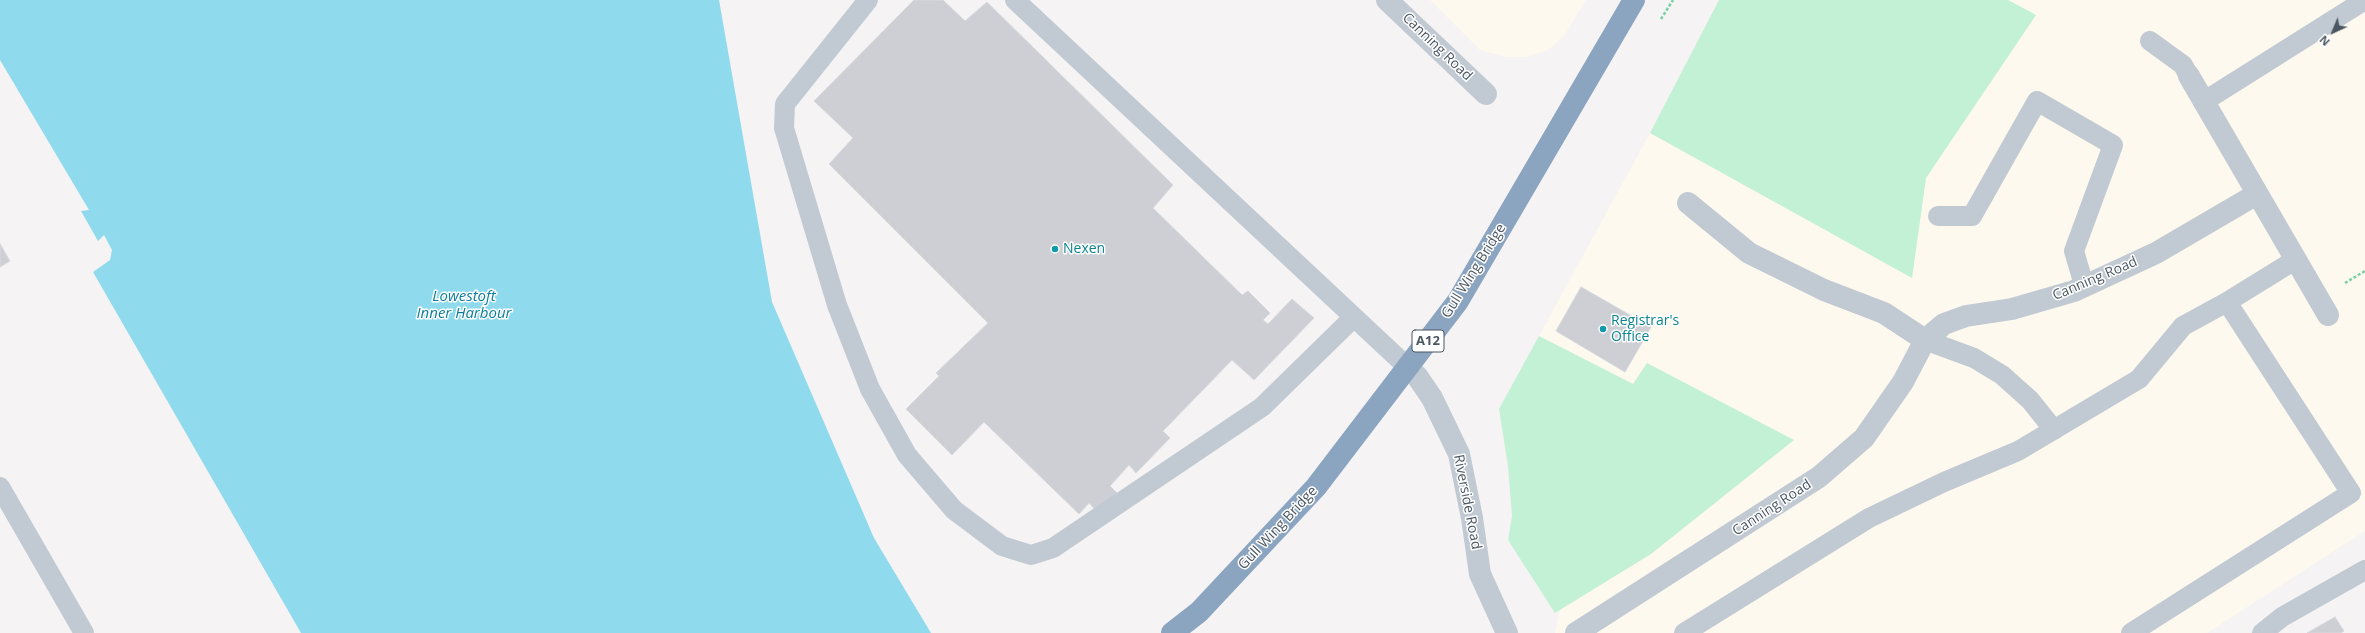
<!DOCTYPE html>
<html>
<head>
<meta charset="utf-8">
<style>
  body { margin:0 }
  #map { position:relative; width:2365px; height:633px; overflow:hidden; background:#f5f3f3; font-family:"Open Sans",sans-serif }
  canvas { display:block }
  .north { position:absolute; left:2313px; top:12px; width:40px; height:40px; -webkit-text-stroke:3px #fff; paint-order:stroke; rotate:224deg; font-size:11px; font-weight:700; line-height:16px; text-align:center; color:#4a5661 }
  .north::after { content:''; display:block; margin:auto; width:14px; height:18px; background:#4a5661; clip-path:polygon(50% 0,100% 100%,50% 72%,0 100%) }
</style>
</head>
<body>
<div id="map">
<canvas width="2365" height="633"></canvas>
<div class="north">N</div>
</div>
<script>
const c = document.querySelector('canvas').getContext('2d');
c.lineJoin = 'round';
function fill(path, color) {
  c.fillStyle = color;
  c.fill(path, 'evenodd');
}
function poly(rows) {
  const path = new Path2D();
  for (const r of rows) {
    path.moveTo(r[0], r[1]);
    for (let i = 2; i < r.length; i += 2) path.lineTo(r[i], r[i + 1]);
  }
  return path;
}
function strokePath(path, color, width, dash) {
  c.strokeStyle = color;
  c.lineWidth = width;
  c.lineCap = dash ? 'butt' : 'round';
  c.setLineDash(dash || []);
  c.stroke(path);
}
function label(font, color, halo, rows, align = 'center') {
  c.font = font + ' "Open Sans",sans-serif';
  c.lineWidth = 3;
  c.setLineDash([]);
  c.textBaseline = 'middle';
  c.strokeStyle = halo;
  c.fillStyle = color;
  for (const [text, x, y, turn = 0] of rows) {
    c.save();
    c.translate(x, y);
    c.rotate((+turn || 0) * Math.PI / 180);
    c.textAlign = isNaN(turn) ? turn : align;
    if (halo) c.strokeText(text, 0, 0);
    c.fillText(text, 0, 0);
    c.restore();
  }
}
fill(poly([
  [1430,0,1586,0,1564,36,1548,50,1526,57,1506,57,1480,50],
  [2008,0,2365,0,2365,531,2207,633,1555,633,1560,609,1651,554,1647,363,1634,384,1539,336,1650,133,1912,278,1926,178,2036,15]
]), '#fdf9ef');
fill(poly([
  [1719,0,2008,0,2036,15,1926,178,1912,278,1650,133],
  [1539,336,1633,384,1647,363,1794,440,1651,554,1555,613,1508,540,1512,516,1508,466,1499,409]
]), '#c3f1d5');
fill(poly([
  [0,0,719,0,772,302,874,538,931,633,301,633,93,272,110,260,112,250,104,235,98,241,81,211,89,210,0,60]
]), '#90daee');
const building = poly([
  [914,0,943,0,965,21,987,2,1173,185,1153,208,1242,295,1248,291,1270,313,1263,320,1268,324,1292,299,1314,318,1254,380,1232,360,1163,431,1170,438,1136,473,1129,465,1110,486,1118,494,1099,514,1089,503,1079,514,984,422,952,455,906,409,939,376,936,373,988,323,829,164,853,138,814,101,914,0],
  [0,244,10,261,0,267,0,244],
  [1581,287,1651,327,1625,372,1556,331,1581,287],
  [2335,617,2344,631,2341,633,2307,633,2335,617]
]);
fill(building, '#cdcfd5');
strokePath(building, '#d7d9de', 1);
strokePath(poly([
  [1661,19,1673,0],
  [2345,283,2365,271]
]), '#7ad0a6', 2.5, [3, 2]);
strokePath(poly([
  [868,0,785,104,784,128,837,305,870,389,907,455,954,510,1002,546,1031,555,1053,548,1262,407,1353,318],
  [1015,0,1417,376],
  [2150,41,2183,65,2189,76],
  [2203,102,2365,0],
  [1938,216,1972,216,2037,101,2113,145,2074,251,2084,285],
  [2227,302,2295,260],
  [1925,340,1974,358,2002,375,2030,400,2054,430],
  [0,487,84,633],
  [1684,633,1869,518,1944,482,2018,451,2139,379,2183,326,2227,302,2351,493,2131,633],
  [2262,633,2282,617,2365,570]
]), '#c1cad2', 20);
strokePath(poly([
  [1387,0,1486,94],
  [2189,76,2328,315],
  [1688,203,1749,253,1824,290,1884,313,1925,340,1944,324,1966,316,2012,309,2074,291,2156,253,2257,194],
  [1417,376,1432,398,1459,454,1472,518,1480,574,1507,633],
  [1576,633,1819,477,1864,438,1903,382,1925,340]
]), '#c1cad2', 22);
strokePath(poly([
  [1172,633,1199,612,1316,487,1458,301,1634,0]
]), '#8ba5c1', 22);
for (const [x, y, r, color] of [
  [1055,249,4,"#0f9aa8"],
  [1603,329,4,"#0f9aa8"]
]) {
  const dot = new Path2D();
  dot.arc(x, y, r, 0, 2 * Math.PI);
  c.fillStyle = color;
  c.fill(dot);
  strokePath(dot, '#fff', 1.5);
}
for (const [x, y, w] of [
  [1428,341,32]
]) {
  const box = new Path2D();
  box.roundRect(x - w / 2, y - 11, w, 22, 3);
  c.fillStyle = '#fff';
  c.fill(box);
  strokePath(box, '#4a5661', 1);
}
label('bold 13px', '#4a5661', null, [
  ["A12",1428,341]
]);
label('14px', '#4a5661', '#fff', [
  ["Canning Road",1437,47,44],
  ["Gull Wing Bridge",1474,271,-58],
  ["Canning Road",2095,279,-23],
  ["Riverside Road",1467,502,79],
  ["Canning Road",1772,508,-33],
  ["Gull Wing Bridge",1278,528,-47]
]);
label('14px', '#0d838f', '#fff', [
  ["Nexen",1063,249],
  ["Registrar's",1611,321],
  ["Office",1611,337]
], 'left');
label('italic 15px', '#0c7c9b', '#fff', [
  ["Lowestoft",464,297],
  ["Inner Harbour",464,314]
]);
</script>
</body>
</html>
